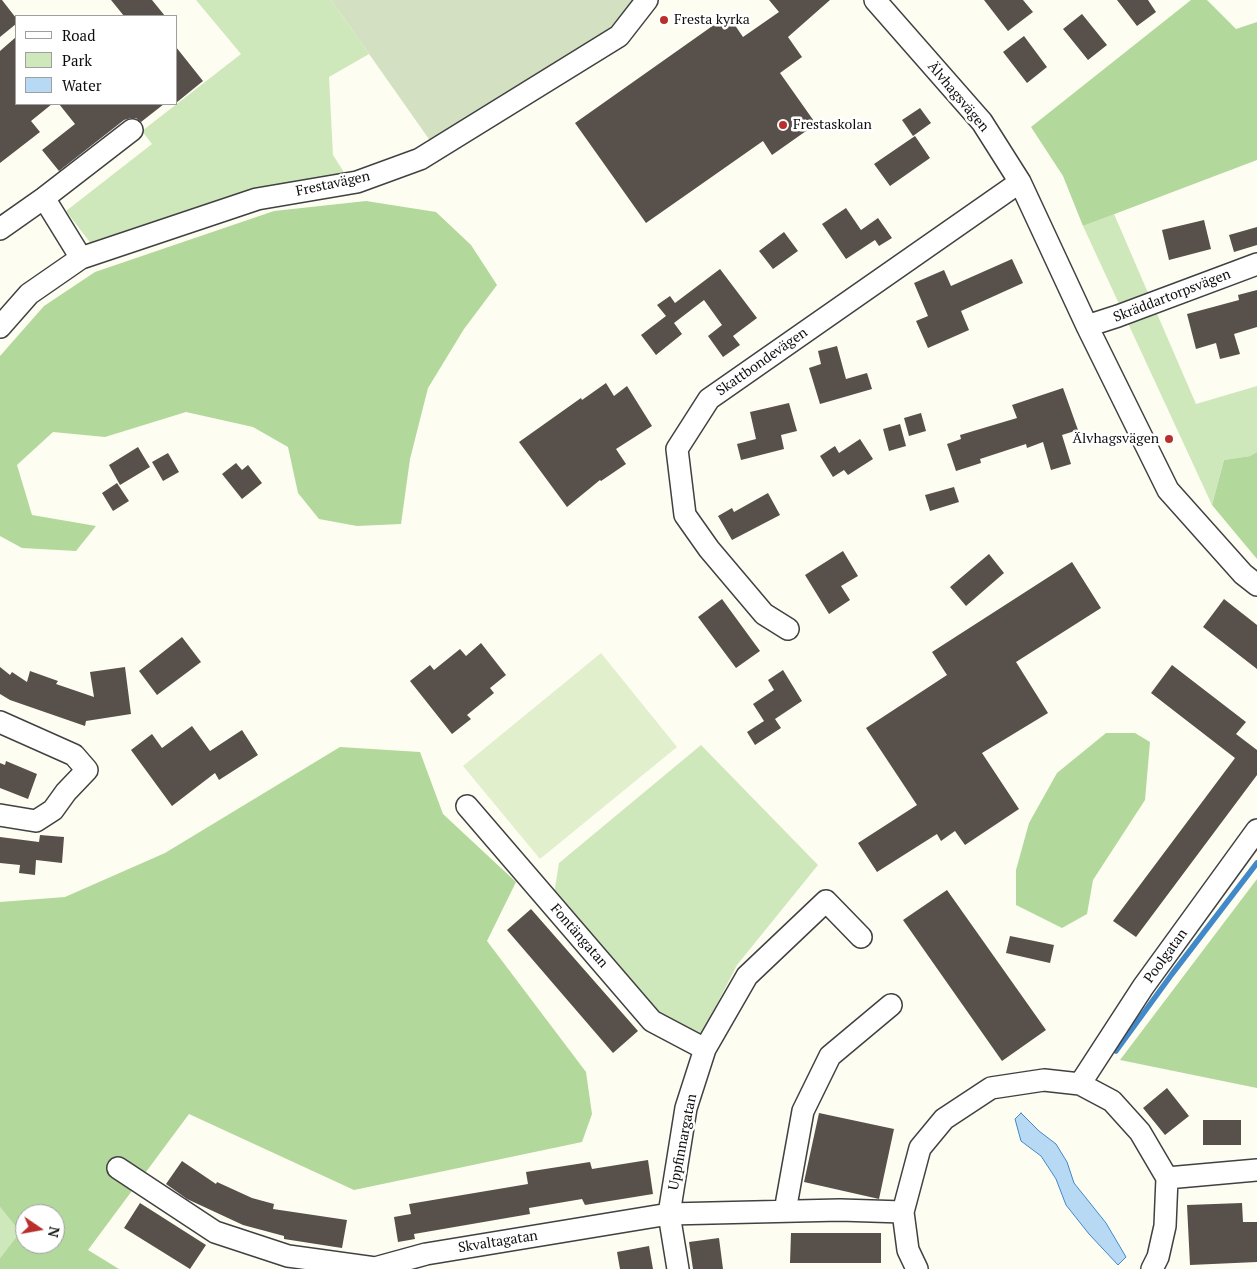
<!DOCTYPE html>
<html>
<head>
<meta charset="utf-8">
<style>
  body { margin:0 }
  #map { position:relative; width:1257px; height:1269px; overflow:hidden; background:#fefdf1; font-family:"PT Serif",serif }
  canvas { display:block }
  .legend { position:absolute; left:15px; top:15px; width:162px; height:90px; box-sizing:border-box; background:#fff; border:1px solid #9f9f9f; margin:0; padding:6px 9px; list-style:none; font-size:15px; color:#0e0e0e }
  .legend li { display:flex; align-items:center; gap:10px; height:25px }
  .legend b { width:25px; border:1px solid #9f9f9f }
  .north { position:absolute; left:15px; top:1204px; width:50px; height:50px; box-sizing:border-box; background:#fff; border:1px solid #9f9f9f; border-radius:50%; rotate:102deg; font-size:14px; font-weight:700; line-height:20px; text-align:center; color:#0e0e0e }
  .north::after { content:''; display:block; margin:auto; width:18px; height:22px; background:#b92f2c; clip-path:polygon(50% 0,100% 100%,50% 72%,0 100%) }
</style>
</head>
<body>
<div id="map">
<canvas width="1257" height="1269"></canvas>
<ul class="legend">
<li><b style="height:6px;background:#fff"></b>Road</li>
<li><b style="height:14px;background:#cfe8bb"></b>Park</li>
<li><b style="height:14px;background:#b7d9f4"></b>Water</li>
</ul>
<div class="north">N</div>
</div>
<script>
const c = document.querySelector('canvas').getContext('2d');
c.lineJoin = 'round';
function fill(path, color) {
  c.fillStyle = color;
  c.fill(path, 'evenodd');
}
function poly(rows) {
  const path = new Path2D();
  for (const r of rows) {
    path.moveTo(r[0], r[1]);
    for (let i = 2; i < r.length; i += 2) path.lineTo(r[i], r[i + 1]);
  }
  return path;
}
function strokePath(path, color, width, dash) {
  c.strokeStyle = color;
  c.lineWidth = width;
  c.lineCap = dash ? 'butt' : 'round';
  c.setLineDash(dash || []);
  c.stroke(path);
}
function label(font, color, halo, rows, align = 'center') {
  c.font = font + ' "PT Serif",serif';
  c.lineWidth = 5;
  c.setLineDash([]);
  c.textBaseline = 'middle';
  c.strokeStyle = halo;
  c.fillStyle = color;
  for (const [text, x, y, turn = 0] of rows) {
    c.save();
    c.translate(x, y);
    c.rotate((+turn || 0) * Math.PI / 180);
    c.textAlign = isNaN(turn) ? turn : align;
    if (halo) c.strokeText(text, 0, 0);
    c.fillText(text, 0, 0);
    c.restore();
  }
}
fill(poly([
  [196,0,331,0,369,54,329,77,333,155,347,177,92,245,66,211,152,144,142,131,241,54],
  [1114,214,1196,404,1257,386,1257,452,1250,456,1224,460,1212,505,1083,226],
  [701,745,818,865,737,965,701,1035,660,1014,554,894,559,863],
  [0,1207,20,1232,0,1258]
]), '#cfe8bb');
fill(poly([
  [1191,0,1207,0,1236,29,1257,22,1257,160,1083,226,1063,176,1031,127],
  [366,201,436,212,471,245,497,285,464,329,428,388,410,459,401,524,357,526,319,519,298,493,288,447,253,427,186,412,105,437,53,432,17,465,32,515,96,526,76,551,22,548,0,536,0,356,44,306,95,272,274,211],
  [1257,452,1257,559,1212,505,1224,460,1250,456],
  [1106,733,1135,733,1150,742,1145,800,1093,880,1087,914,1062,928,1016,905,1016,870,1029,823,1057,773],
  [340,747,420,752,443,814,516,882,487,941,586,1072,592,1114,582,1142,354,1190,189,1114,88,1250,119,1269,0,1269,0,1258,20,1232,0,1207,0,902,65,897,165,853],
  [25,1214,55,1214,55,1244,25,1244],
  [1257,879,1257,1088,1120,1060]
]), '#b2d89b');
fill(poly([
  [331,0,634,0,610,30,431,142]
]), '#d4e0c2');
fill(poly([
  [601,653,677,747,540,859,463,766]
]), '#e1efcd');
const water = poly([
  [1021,1113,1039,1131,1056,1144,1067,1162,1074,1183,1106,1223,1126,1257,1118,1265,1089,1234,1066,1205,1056,1179,1041,1156,1021,1141,1015,1119,1021,1113]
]);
fill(water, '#b7d9f4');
strokePath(water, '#4189c8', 1);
strokePath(poly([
  [1116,1051,1172,974,1257,863]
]), '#4189c8', 5.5);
fill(poly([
  [0,0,2,0,16,18,16,24,0,37],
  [111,0,152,0,165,16,124,16],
  [769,0,830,0,788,37,802,57,780,73,816,124,772,155,763,141,646,223,575,123,728,15,743,37,779,12],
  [984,0,1023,0,1033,12,1008,31],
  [1117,0,1148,0,1156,12,1137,26],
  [1082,14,1107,45,1088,60,1063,29],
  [1024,36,1047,67,1027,83,1003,52],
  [16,37,16,104,52,104,31,121,40,132,0,163,0,51],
  [176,47,203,81,176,103],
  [59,104,164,104,141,122,136,118,131,118,124,120,59,171,42,150,75,124],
  [920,108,931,123,913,136,902,120],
  [915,136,930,158,890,186,874,164],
  [846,208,861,230,878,218,892,238,879,246,875,240,846,259,822,224],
  [1204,220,1211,249,1169,260,1162,230],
  [1257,227,1257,245,1234,252,1229,235],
  [784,232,798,251,773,269,759,251],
  [1012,259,1023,283,961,311,969,330,928,348,916,321,928,316,914,283,944,270,951,286],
  [720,269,757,318,733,336,740,345,723,357,708,336,722,325,704,300,674,323,682,334,656,355,641,335,666,316,657,305,670,296,675,303],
  [1257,290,1257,327,1234,334,1240,354,1220,359,1216,343,1196,349,1187,314,1239,300,1238,295],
  [837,346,846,379,867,373,872,389,820,404,809,368,821,364,818,351],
  [606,383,614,396,627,386,652,426,616,449,626,464,601,481,600,480,567,507,519,442,581,398,582,400],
  [1063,388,1078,430,1062,435,1071,464,1051,470,1043,442,1027,448,1026,444,980,459,981,463,956,471,947,444,961,439,960,435,1017,418,1012,405],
  [789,403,797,431,781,435,784,449,741,460,737,444,756,439,750,412],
  [921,413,926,431,909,436,904,418],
  [900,424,906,446,889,451,883,429],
  [860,439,873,459,848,475,844,470,833,477,820,456,835,446,839,453],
  [138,447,150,467,120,485,109,465],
  [168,453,179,472,163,481,152,462],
  [236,463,242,470,248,465,262,483,242,499,222,474],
  [117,483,129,501,113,511,102,493],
  [954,487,959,502,930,511,925,495],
  [768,493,780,515,732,540,718,516,732,508,734,512],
  [843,551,858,576,841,586,850,600,829,614,805,575],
  [989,554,1004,573,966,606,950,587],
  [1072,562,1101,608,1016,662,1048,713,982,753,1019,809,965,845,955,831,941,841,937,834,877,872,858,843,917,805,866,728,947,675,932,652],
  [722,599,760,651,736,668,698,617],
  [1224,599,1257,625,1257,669,1203,627],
  [182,637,201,662,157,695,139,671],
  [481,643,506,675,490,688,494,693,467,715,471,719,452,734,410,681,430,665,434,670,460,649,466,656],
  [1172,665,1246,722,1236,734,1257,750,1257,775,1136,937,1113,921,1235,758,1151,693],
  [0,667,10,675,12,672,27,682,30,671,58,681,56,684,94,697,90,672,125,667,131,714,86,721,85,726,10,700,0,694],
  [783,670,802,701,775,719,781,728,755,745,747,732,764,721,753,704,774,690,768,680],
  [192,726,210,751,242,730,258,755,219,780,215,773,172,806,131,750,152,734,162,748],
  [6,761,37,774,28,799,0,788,0,763,5,765],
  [40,835,64,837,62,863,36,860,35,875,19,873,20,865,0,863,0,837,39,842],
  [947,890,1046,1030,1002,1061,903,920],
  [531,909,638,1031,613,1053,507,930],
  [1010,936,1054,945,1050,963,1006,953],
  [1167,1088,1189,1116,1165,1135,1143,1108],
  [819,1113,894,1129,879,1199,804,1182],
  [1203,1120,1241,1120,1241,1145,1203,1145],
  [648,1160,653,1194,585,1205,582,1199,529,1208,530,1214,414,1234,415,1239,398,1242,394,1217,411,1214,409,1204,528,1184,526,1172,590,1162,592,1169],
  [182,1161,216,1184,217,1182,252,1198,274,1204,273,1209,347,1220,342,1248,284,1239,284,1236,243,1225,187,1199,166,1184],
  [140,1203,206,1245,190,1269,124,1228],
  [1242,1203,1243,1222,1257,1222,1257,1262,1190,1265,1187,1205],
  [791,1233,881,1233,881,1263,790,1263],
  [719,1238,723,1269,693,1269,689,1242],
  [649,1246,653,1269,620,1269,617,1252]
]), '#57504b');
const street = poly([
  [875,0,982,122,1020,182,1087,326,1168,490,1243,574,1257,585],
  [44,198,81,258],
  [0,229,44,198,132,130],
  [1087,326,1118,316,1257,264],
  [0,327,29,294,81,258,257,199,357,182,420,159,619,36,647,0],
  [788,629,764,614,709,549,685,515,677,449,709,399,1020,182],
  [0,722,74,755,87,770,66,792,53,810,36,821,0,815],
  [467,806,652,1021,705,1049],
  [1080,1084,1143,987,1257,830],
  [118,1168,215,1232,288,1256,375,1268,426,1254,669,1214,840,1210,903,1212],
  [1167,1178,1257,1170],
  [785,1211,803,1111,830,1056,891,1005],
  [678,1269,669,1214,686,1108,705,1049,747,976,826,901,861,937],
  [917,1269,908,1250,903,1212,920,1148,944,1119,991,1088,1044,1080,1080,1084,1112,1101,1140,1132,1167,1178,1165,1226,1158,1257,1152,1269]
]);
strokePath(street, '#414141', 24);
strokePath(street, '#fff', 21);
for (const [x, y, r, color] of [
  [664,20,5,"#b92f2c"],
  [783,125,5,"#b92f2c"],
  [1169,439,5,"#b92f2c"]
]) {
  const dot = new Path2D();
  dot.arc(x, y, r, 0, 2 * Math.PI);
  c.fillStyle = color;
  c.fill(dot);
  strokePath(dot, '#fff', 2);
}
label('14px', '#0e0e0e', '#fff', [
  ["Fresta kyrka",674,20],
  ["Frestaskolan",793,125],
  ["Älvhagsvägen",1159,439,"right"]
], 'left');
label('14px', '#0e0e0e', '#fff', [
  ["Älvhagsvägen",958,97,50],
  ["Frestavägen",333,184,-12],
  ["Skräddartorpsvägen",1172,296,-21],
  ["Skattbondevägen",762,362,-35],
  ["Fontängatan",579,936,49],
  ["Poolgatan",1166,956,-54],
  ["Uppfinnargatan",683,1142,-79],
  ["Skvaltagatan",498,1242,-9]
]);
</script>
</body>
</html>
